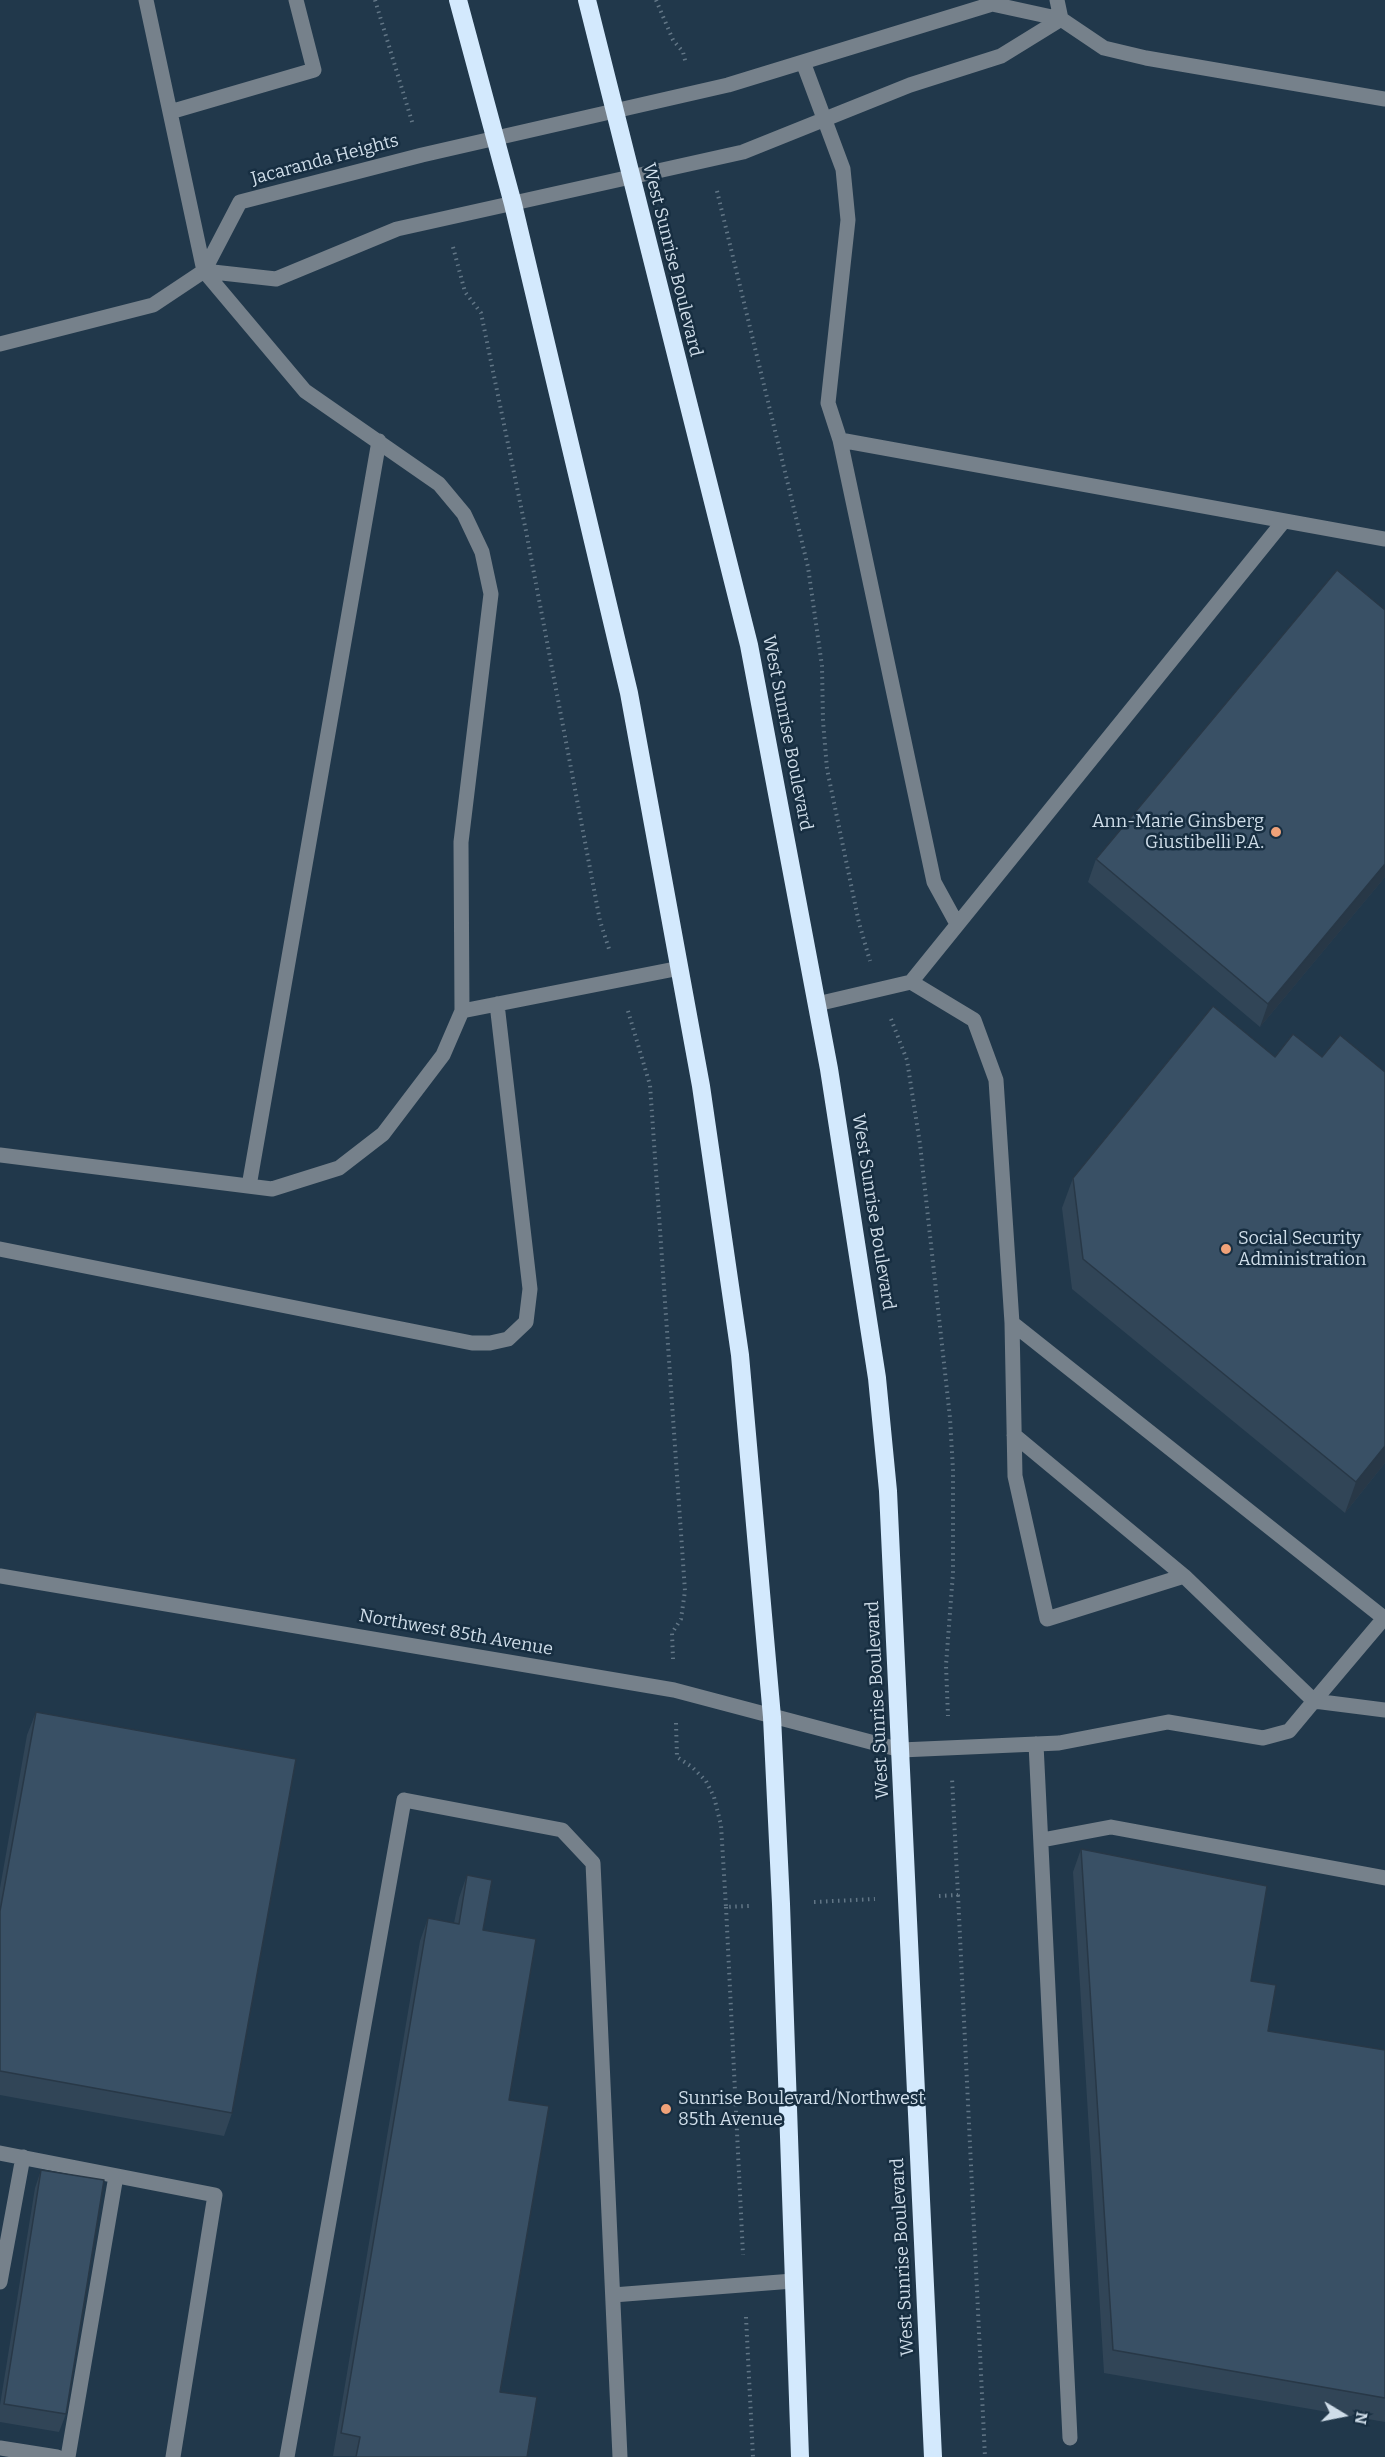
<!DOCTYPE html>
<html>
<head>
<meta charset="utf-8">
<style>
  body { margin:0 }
  #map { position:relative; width:1385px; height:2457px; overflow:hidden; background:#21384b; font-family:Bitter,serif }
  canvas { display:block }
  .north { position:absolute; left:1313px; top:2385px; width:60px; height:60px; -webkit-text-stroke:4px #172e41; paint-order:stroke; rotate:100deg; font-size:16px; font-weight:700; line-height:24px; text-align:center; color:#cfdde9 }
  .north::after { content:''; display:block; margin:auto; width:21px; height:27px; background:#cfdde9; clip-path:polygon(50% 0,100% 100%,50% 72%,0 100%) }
</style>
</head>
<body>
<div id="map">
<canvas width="1385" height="2457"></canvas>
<div class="north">N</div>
</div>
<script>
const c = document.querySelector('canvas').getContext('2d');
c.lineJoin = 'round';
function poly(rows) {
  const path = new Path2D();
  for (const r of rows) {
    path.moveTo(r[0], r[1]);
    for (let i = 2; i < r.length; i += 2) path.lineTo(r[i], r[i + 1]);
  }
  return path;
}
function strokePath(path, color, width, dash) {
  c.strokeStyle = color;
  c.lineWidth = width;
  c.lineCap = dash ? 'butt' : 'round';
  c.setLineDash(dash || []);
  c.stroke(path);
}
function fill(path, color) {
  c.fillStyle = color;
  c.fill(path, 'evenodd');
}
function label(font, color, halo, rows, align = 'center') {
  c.font = font + ' Bitter,serif';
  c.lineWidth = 5;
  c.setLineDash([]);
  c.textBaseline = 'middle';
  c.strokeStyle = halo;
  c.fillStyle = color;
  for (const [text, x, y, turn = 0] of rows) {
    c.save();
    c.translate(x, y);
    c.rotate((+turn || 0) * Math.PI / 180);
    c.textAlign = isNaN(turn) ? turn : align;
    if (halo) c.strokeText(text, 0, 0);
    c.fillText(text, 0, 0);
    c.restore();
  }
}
strokePath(poly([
  [375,0,413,125],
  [656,0,673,40,683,52,686,64],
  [717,191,808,567,822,666,823,721,827,769,859,923,870,961],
  [453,247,465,292,481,313,526,531,600,921,610,952],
  [628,1011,650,1085,685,1591,681,1619,672,1633,673,1659],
  [891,1019,907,1060,920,1144,950,1418,953,1470,953,1573,946,1665,948,1716],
  [676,1723,677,1757,692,1767,706,1781,714,1797,721,1825,726,1907,749,1906],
  [958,1895,985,2457],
  [939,1896,958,1895,952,1778],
  [814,1902,875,1899],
  [726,1907,743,2255],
  [746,2317,753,2457]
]), '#627686', 4, [1.5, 4.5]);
strokePath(poly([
  [1057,0,1061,19,1104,48,1146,58,1385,99],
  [803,62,843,169,848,220,828,403,840,440,1385,539],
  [170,112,314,70,296,0],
  [0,344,153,305,204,271,240,202,422,155,728,85,992,4,1061,19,1001,56,910,85,743,152,397,229,276,279,204,271],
  [840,440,934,882,957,924],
  [911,982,974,1020,996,1080,1012,1323,1384,1618],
  [817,1004,911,982,1283,522],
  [462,1011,680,968],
  [0,1155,272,1189,339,1168,383,1134,443,1055,462,1011,461,842,491,594,482,552,464,514,439,484,305,391,204,271,146,0],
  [249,1186,379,441],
  [0,1249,472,1343,490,1343,508,1339,526,1322,530,1289,497,1004],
  [1012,1323,1015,1476,1047,1619,1184,1576,1314,1701,1385,1617],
  [1014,1435,1184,1576],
  [0,1576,674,1690,901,1750,1059,1743,1168,1722,1263,1738,1289,1731,1314,1701,1385,1710],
  [1036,1744,1070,2438],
  [1042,1840,1111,1827,1385,1878],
  [0,2153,215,2195,173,2457],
  [0,2282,23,2157],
  [613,2295,793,2281],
  [0,2448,57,2457],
  [68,2457,116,2176],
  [287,2457,404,1800,562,1830,593,1863,620,2457]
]), '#76818b', 15);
strokePath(poly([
  [458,0,513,204,629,693,701,1086,740,1355,772,1717,781,1904,800,2457],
  [587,0,749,645,829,1069,877,1378,888,1491,933,2457]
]), '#d3e9fd', 18);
fill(poly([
  [1096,859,1385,877,1260,1027,1088,882],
  [1073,1178,1385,1463,1345,1513,1072,1289,1062,1208],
  [36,1712,232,2113,224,2136,0,2095,0,1888,27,1735],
  [1081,1849,1251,1981,1268,2031,1385,2050,1385,2422,1104,2373,1073,1872],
  [467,1875,483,1930,509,2100,500,2392,527,2457,333,2456,420,1941,428,1918,454,1923,459,1898],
  [41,2170,66,2414,59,2432,0,2422,0,2405,35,2188]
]), '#314557');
fill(poly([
  [1385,864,1385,877,1260,1027,1268,1004],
  [1385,1446,1385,1463,1345,1513,1356,1482]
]), '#283847');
const building = poly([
  [1337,570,1385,610,1385,864,1268,1004,1096,859,1337,570],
  [1213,1006,1275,1057,1293,1034,1322,1057,1340,1035,1385,1072,1385,1446,1356,1482,1083,1259,1073,1178,1213,1006],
  [36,1712,296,1759,232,2113,0,2071,0,1911,36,1712],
  [1081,1849,1267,1886,1251,1981,1276,1985,1268,2031,1385,2050,1385,2398,1113,2350,1081,1849],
  [467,1875,492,1880,483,1930,536,1939,509,2100,549,2106,500,2392,537,2397,527,2457,356,2457,360,2437,341,2433,428,1918,459,1924,467,1875],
  [41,2170,104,2180,66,2414,4,2404,41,2170]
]);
fill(building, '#395065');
strokePath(building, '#283847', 1.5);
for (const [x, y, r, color] of [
  [1276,832,6,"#f0a279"],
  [1226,1249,6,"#f0a279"],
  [666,2109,6,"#f0a279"]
]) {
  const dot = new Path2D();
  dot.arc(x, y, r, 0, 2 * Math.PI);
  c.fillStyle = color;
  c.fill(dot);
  strokePath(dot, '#172e41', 2);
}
label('18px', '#cfdde9', '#172e41', [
  ["Jacaranda Heights",325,160,-15],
  ["West Sunrise Boulevard",672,260,76],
  ["West Sunrise Boulevard",787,733,79],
  ["West Sunrise Boulevard",873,1212,81],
  ["Northwest 85th Avenue",456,1633,10],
  ["West Sunrise Boulevard",878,1700,-93],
  ["West Sunrise Boulevard",903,2257,-93]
]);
label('18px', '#cfdde9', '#172e41', [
  ["Ann-Marie Ginsberg",1264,822,"right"],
  ["Giustibelli P.A.",1264,843,"right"],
  ["Social Security",1238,1239],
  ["Administration",1238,1260],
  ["Sunrise Boulevard/Northwest",678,2099],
  ["85th Avenue",678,2120]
], 'left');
</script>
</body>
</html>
